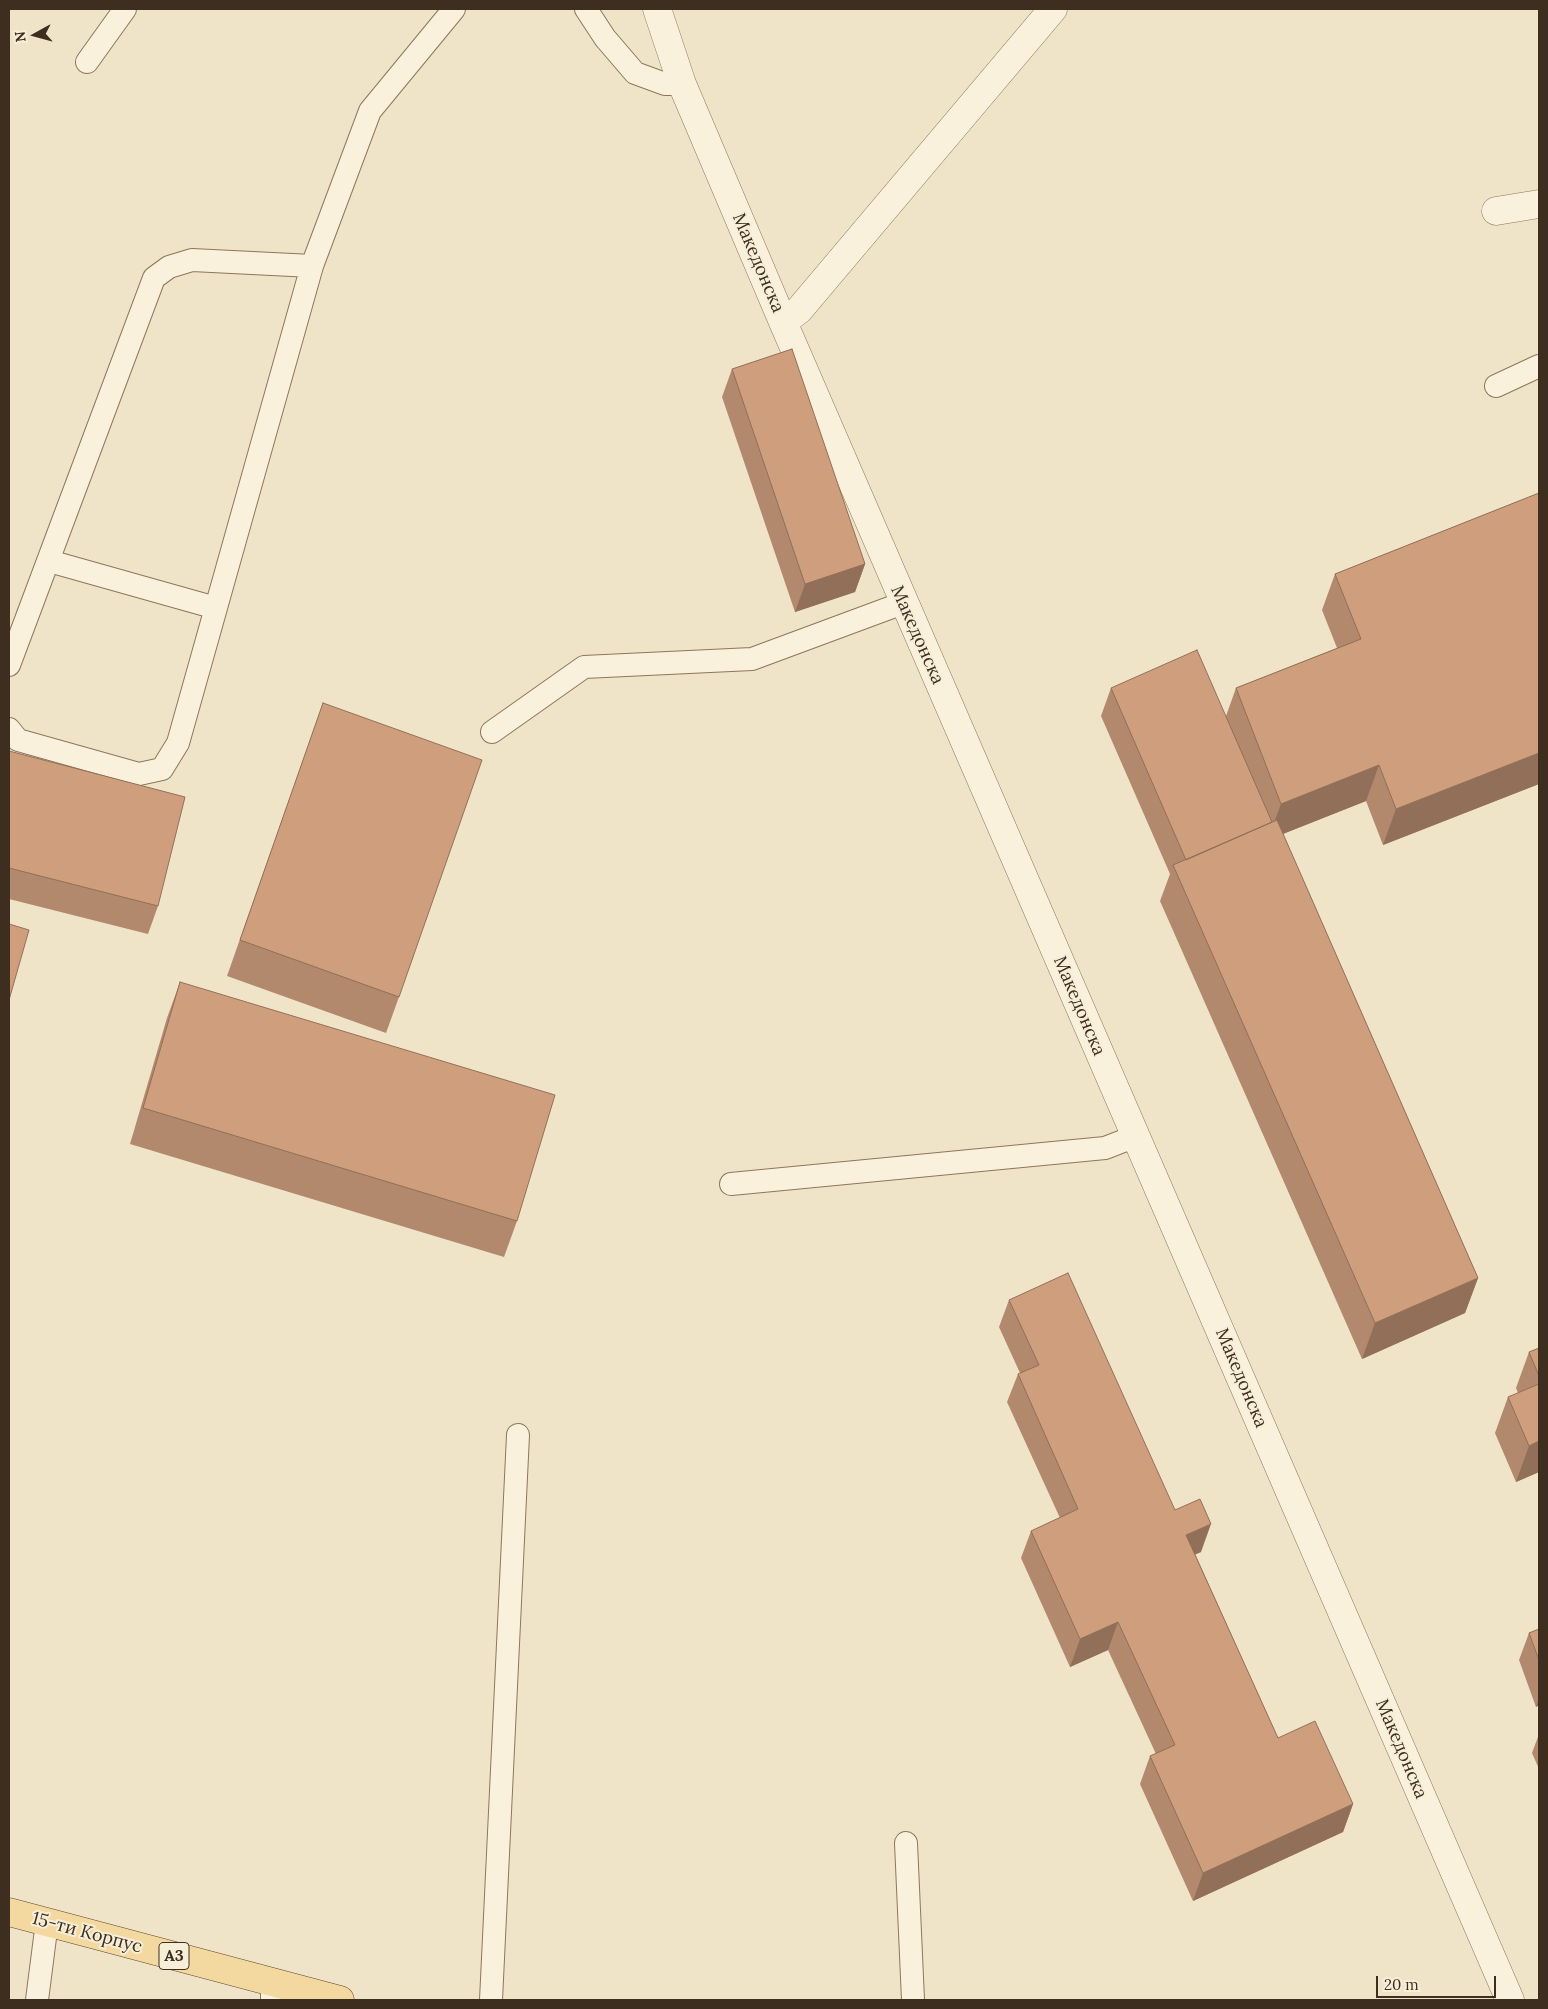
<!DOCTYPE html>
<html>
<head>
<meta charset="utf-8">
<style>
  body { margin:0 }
  #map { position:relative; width:1548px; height:2009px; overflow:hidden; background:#f0e4c8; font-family:Lora,serif }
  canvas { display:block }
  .frame { position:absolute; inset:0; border:10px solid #3d2e20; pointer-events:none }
  .north { position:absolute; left:10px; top:10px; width:50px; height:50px; -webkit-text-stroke:4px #f7eed8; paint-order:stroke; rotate:263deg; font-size:14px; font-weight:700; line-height:20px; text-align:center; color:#3d2e20 }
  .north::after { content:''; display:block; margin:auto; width:18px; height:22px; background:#3d2e20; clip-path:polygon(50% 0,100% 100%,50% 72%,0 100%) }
  .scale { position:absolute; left:1376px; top:1976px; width:120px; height:22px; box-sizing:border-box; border:2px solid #3d2e20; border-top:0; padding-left:6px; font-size:15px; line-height:18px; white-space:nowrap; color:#3d2e20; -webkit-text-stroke:4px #f7eed8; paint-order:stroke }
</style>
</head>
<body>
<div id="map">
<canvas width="1548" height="2009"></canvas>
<div class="frame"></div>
<div class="north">N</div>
<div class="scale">20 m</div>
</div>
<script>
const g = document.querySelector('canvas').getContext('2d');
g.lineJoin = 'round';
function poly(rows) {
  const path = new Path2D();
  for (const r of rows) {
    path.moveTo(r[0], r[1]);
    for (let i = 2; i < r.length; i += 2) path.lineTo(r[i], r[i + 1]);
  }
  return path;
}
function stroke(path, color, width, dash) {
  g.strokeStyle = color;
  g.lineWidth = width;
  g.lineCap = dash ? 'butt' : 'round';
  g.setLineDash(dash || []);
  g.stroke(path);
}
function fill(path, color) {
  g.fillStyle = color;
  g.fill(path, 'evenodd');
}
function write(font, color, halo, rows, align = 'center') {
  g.font = font + ' Lora,serif';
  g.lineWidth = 4;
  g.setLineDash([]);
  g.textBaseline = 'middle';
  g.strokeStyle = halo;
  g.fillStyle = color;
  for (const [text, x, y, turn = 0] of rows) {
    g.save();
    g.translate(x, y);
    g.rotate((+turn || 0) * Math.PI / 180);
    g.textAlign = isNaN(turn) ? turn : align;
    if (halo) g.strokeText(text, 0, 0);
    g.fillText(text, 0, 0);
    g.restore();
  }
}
const lane = poly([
  [586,9,605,38,635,73,665,84,682,84],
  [87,62,125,9],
  [1496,386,1539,366],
  [49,561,216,608],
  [9,665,154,278,169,267,192,260,312,266],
  [9,729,18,740,139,774,162,769,178,743,312,266,370,111,454,9],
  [492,732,584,667,752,659,903,603],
  [731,1184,1105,1148,1136,1136],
  [906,1843,913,2000],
  [37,2000,47,1922],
  [272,2000,272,1982],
  [491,2000,518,1435]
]);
const street = poly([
  [657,9,682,84,783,322,1510,2000],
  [1496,211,1539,204],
  [783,322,799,310,1053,9]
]);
const primary = poly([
  [9,1912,340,2000]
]);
stroke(lane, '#8d765c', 24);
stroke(street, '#8d765c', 29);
stroke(primary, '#5b4430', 29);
stroke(lane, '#faf1dc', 22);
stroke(street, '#faf1dc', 28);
stroke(primary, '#f3d9a0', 28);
fill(poly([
  [732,369,865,564,855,592,795,612,722,397],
  [1539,493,1539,784,1383,845,1366,801,1283,834,1478,1278,1465,1313,1362,1359,1160,901,1170,874,1101,716,1111,688,1226,716,1236,688,1337,648,1322,610,1335,574],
  [323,703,399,997,386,1033,227,976],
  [9,751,158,906,148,934,9,899],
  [180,982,517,1221,504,1257,130,1144,167,1018],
  [1009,1300,1175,1510,1201,1552,1195,1554,1278,1738,1353,1804,1343,1832,1193,1901,1140,1784,1150,1756,1156,1754,1108,1650,1070,1667,1021,1558,1031,1531,1060,1518,1007,1402,1018,1374,1020,1373,999,1327],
  [1539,1348,1539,1472,1516,1482,1495,1433,1508,1397,1518,1393,1516,1388,1529,1352],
  [1539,1629,1539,1705,1536,1707,1519,1660,1529,1633],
  [1539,1734,1539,1769,1532,1753]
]), '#b2896c');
fill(poly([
  [865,564,855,592,795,612,805,584],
  [1539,753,1539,784,1383,845,1396,809],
  [1379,765,1366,801,1270,839,1272,828,1281,804],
  [1478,1278,1465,1313,1362,1359,1375,1323],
  [1539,1441,1539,1472,1516,1482,1529,1446],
  [1211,1524,1201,1552,1176,1563,1186,1535],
  [1118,1622,1108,1650,1070,1667,1080,1639],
  [1539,1698,1539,1705,1536,1707],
  [1353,1804,1343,1832,1193,1901,1203,1873]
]), '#916f58');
const building = poly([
  [792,349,865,564,805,584,732,369,792,349],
  [1539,493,1539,753,1396,809,1379,765,1281,804,1236,688,1361,639,1335,574,1539,493],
  [1197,650,1272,822,1186,860,1111,688,1197,650],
  [323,703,482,760,399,997,240,940,323,703],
  [9,751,185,797,158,906,9,868,9,751],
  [1277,820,1478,1278,1375,1323,1173,865,1277,820],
  [9,924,29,930,9,1000,9,924],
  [180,982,555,1095,517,1221,143,1108,180,982],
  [1068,1273,1175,1510,1200,1499,1211,1524,1186,1535,1278,1738,1315,1721,1353,1804,1203,1873,1150,1756,1175,1745,1118,1622,1080,1639,1031,1531,1078,1509,1018,1374,1039,1365,1009,1300,1068,1273],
  [1539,1348,1539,1376,1529,1352,1539,1348],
  [1539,1384,1539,1441,1529,1446,1508,1397,1539,1384],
  [1539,1629,1539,1660,1529,1633,1539,1629]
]);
fill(building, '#cf9f7d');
stroke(building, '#916f58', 1);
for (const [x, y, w] of [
  [174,1956,30]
]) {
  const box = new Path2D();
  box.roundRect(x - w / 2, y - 13.5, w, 27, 4);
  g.fillStyle = '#f7eed8';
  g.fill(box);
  stroke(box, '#3d2e20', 1);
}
write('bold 16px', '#3d2e20', null, [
  ["A3",174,1956]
]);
write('18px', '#3d2e20', '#f7eed8', [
  ["Македонска",758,263,67],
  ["Македонска",917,635,66],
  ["Македонска",1079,1006,67],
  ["Македонска",1241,1378,67],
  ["Македонска",1401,1749,67],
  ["15-ти Корпус",87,1933,15]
]);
</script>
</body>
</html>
